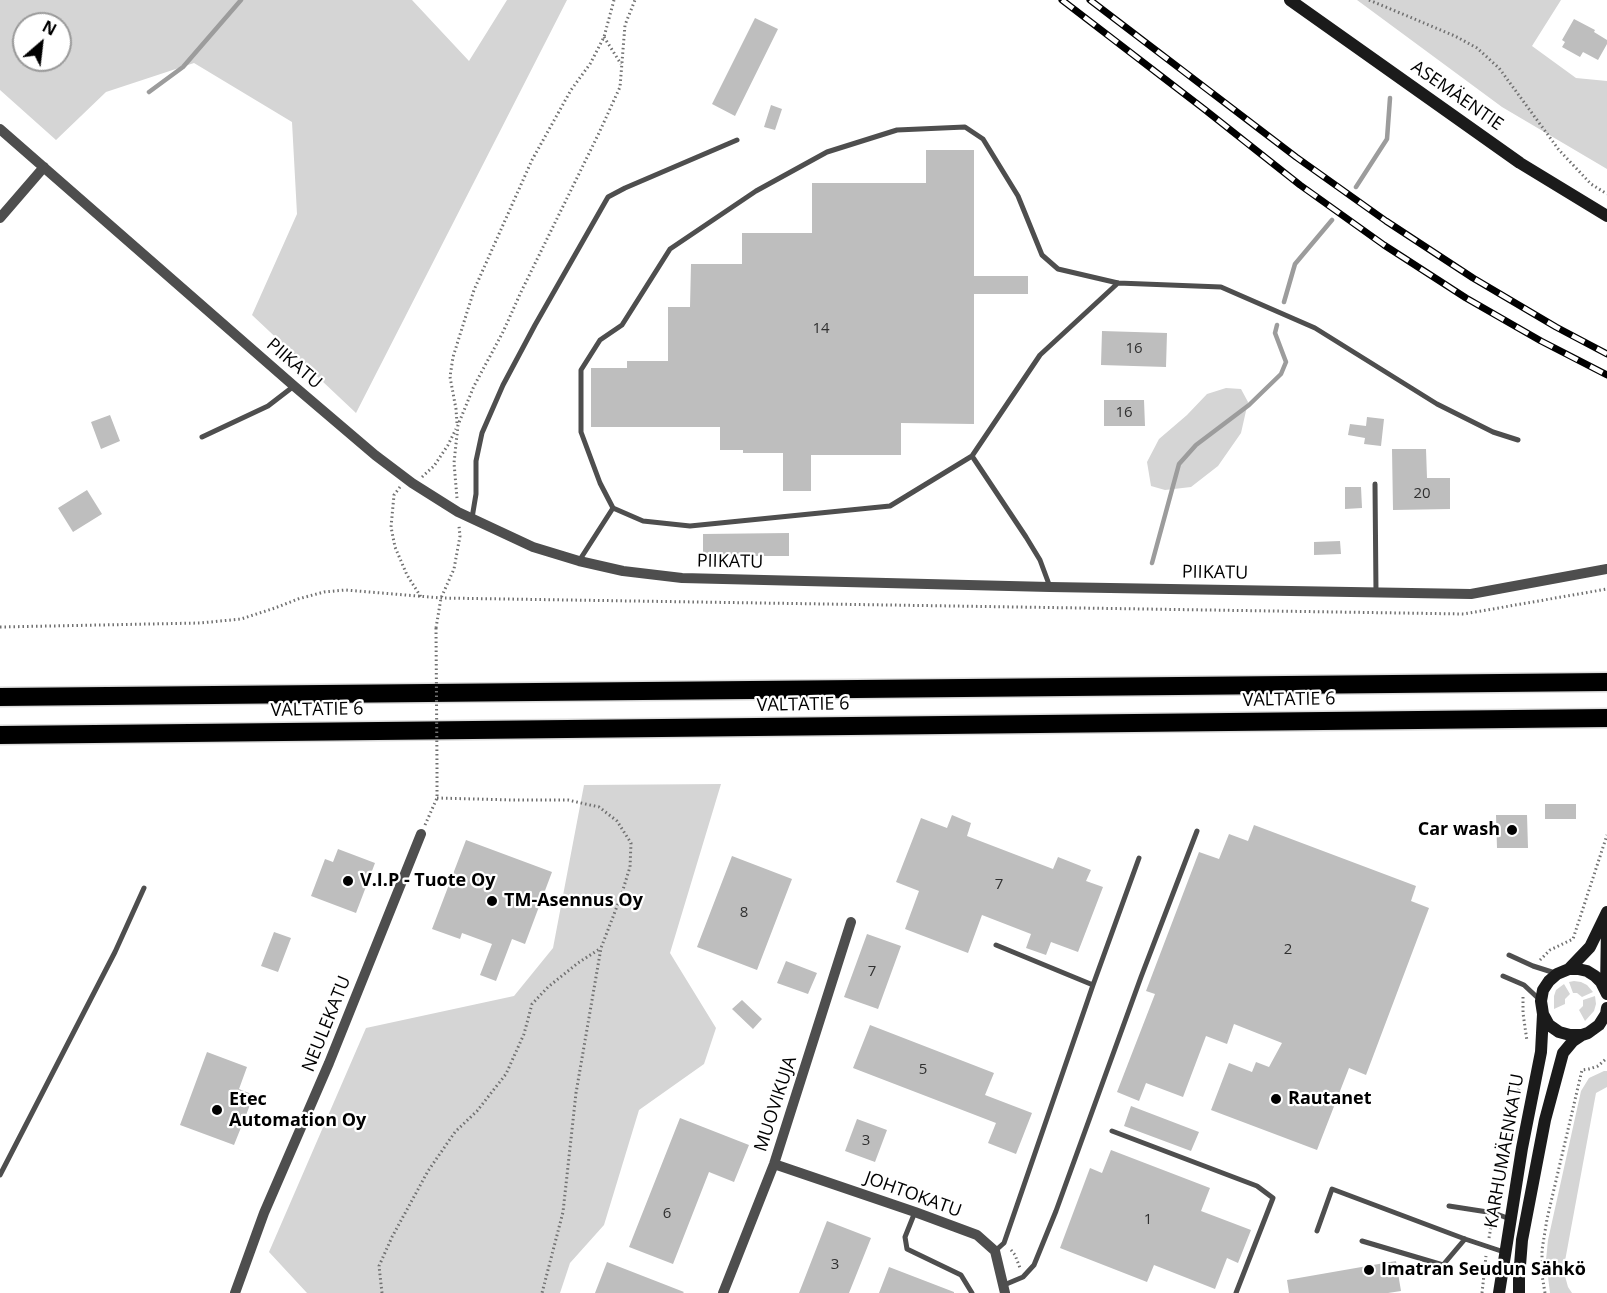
<!DOCTYPE html>
<html>
<head>
<meta charset="utf-8">
<style>
  body { margin:0 }
  #map { position:relative; width:1607px; height:1293px; overflow:hidden; background:#fff; font-family:"Open Sans",sans-serif }
  canvas { display:block }
  .north { position:absolute; left:12px; top:12px; width:60px; height:60px; box-sizing:border-box; background:#fff; border:2px solid #999; border-radius:50%; rotate:28deg; font-size:16px; font-weight:700; line-height:24px; text-align:center; color:#000 }
  .north::after { content:''; display:block; margin:auto; width:21px; height:27px; background:#000; clip-path:polygon(50% 0,100% 100%,50% 72%,0 100%) }
</style>
</head>
<body>
<div id="map">
<canvas width="1607" height="1293"></canvas>
<div class="north">N</div>
</div>
<script>
const g = document.querySelector('canvas').getContext('2d');
g.lineJoin = 'round';
function fill(path, color) {
  g.fillStyle = color;
  g.fill(path, 'evenodd');
}
function poly(rows) {
  const path = new Path2D();
  for (const r of rows) {
    path.moveTo(r[0], r[1]);
    for (let i = 2; i < r.length; i += 2) path.lineTo(r[i], r[i + 1]);
  }
  return path;
}
function stroke(path, color, width, dash) {
  g.strokeStyle = color;
  g.lineWidth = width;
  g.lineCap = dash ? 'butt' : 'round';
  g.setLineDash(dash || []);
  g.stroke(path);
}
function write(font, color, halo, rows, align = 'center') {
  g.font = font + ' "Open Sans",sans-serif';
  g.lineWidth = 4.5;
  g.setLineDash([]);
  g.textBaseline = 'middle';
  g.strokeStyle = halo;
  g.fillStyle = color;
  for (const [text, x, y, turn = 0] of rows) {
    g.save();
    g.translate(x, y);
    g.rotate((+turn || 0) * Math.PI / 180);
    g.textAlign = isNaN(turn) ? turn : align;
    if (halo) g.strokeText(text, 0, 0);
    g.fillText(text, 0, 0);
    g.restore();
  }
}
fill(poly([
  [0,0,412,0,469,61,507,0,567,0,356,413,252,315,297,214,292,122,194,63,106,92,56,140,0,90],
  [24,24,60,24,60,60,24,60],
  [1357,0,1561,0,1532,46,1576,78,1607,81,1607,169,1502,107],
  [1226,388,1241,389,1248,402,1241,433,1218,466,1191,487,1165,490,1151,486,1147,462,1159,439,1187,415,1207,394],
  [721,784,670,953,716,1028,704,1064,639,1110,604,1225,570,1263,560,1293,307,1293,269,1252,366,1028,514,996,553,948,584,785],
  [1574,981,1581,982,1587,985,1593,992,1582,997,1577,993,1573,993,1569,982],
  [1564,984,1570,994,1565,999,1565,1004,1554,1009,1554,996,1556,990],
  [1595,996,1596,1004,1594,1011,1585,1021,1579,1010,1583,1006,1583,1000],
  [1604,1071,1607,1071,1607,1087,1596,1093,1565,1261,1565,1276,1568,1287,1572,1293,1550,1293,1546,1260,1548,1240,1581,1091,1589,1078]
]), '#d5d5d5');
stroke(poly([
  [149,92,183,67,241,0],
  [1356,187,1387,139,1390,98],
  [1284,302,1295,264,1332,220],
  [1152,563,1179,464,1196,445,1249,405,1281,374,1286,362,1275,333,1277,325]
]), '#9c9c9c', 4.5);
fill(poly([
  [755,18,778,29,735,116,712,104],
  [1574,19,1595,30,1594,32,1607,40,1607,44,1598,60,1583,52,1580,57,1562,47,1565,42,1562,40],
  [771,105,782,109,775,130,764,127],
  [926,150,974,150,974,276,1028,276,1028,294,974,294,974,424,901,423,901,455,811,455,811,491,783,491,783,453,743,453,743,450,720,450,720,427,591,427,591,368,627,368,627,361,668,361,668,307,690,307,691,264,742,264,742,233,812,233,812,183,926,183],
  [1102,331,1167,333,1166,367,1101,365],
  [1104,400,1144,400,1145,426,1104,426],
  [110,415,120,441,101,449,91,422],
  [1367,417,1384,419,1381,446,1364,444,1365,438,1348,435,1350,424,1366,426],
  [1392,449,1426,449,1427,478,1450,478,1450,509,1393,510],
  [1345,487,1361,487,1362,508,1345,509],
  [87,490,102,514,73,532,58,508],
  [789,533,789,556,703,556,703,534],
  [1340,541,1341,554,1314,555,1314,542],
  [1545,804,1576,804,1576,819,1545,819],
  [952,815,971,823,967,836,1053,869,1058,857,1091,870,1086,881,1103,887,1078,952,1051,942,1046,955,1026,948,1031,934,982,915,968,953,905,929,919,891,896,882,921,818,947,828],
  [1496,815,1527,815,1528,848,1497,848],
  [1254,825,1416,886,1411,901,1429,908,1366,1075,1349,1068,1317,1150,1211,1110,1229,1063,1252,1072,1256,1062,1269,1067,1282,1043,1234,1024,1227,1044,1206,1036,1183,1097,1146,1083,1139,1101,1117,1092,1155,994,1146,991,1199,852,1219,859,1229,834,1248,841],
  [466,840,552,872,525,944,512,939,496,981,480,975,492,944,462,933,460,939,432,929],
  [338,849,375,863,356,913,311,896,325,859,333,862],
  [732,856,792,879,757,970,697,947],
  [274,932,291,938,278,972,261,966],
  [867,934,901,946,878,1009,844,997],
  [786,961,817,973,808,994,777,983],
  [742,1000,762,1019,753,1029,732,1009],
  [870,1025,994,1073,985,1095,1032,1113,1016,1154,988,1143,996,1123,853,1068],
  [207,1052,247,1067,239,1089,254,1095,234,1145,180,1125],
  [1131,1106,1199,1132,1191,1151,1124,1126],
  [680,1118,749,1145,734,1182,709,1172,673,1264,629,1247],
  [857,1119,887,1130,875,1162,845,1151],
  [1111,1150,1210,1188,1201,1211,1251,1230,1238,1263,1227,1258,1215,1289,1154,1265,1147,1282,1060,1248,1090,1168,1102,1173],
  [827,1221,871,1238,849,1293,799,1293],
  [1396,1261,1401,1291,1388,1293,1289,1293,1287,1280],
  [607,1262,684,1292,683,1293,595,1293],
  [889,1267,954,1292,954,1293,879,1293]
]), '#bebebe');
const highway = poly([
  [0,697,1607,682],
  [0,735,1607,718]
]);
stroke(highway, '#dbdbdb', 21);
stroke(poly([
  [1369,0,1455,36,1477,48,1499,68,1559,150,1591,184,1607,194],
  [604,37,621,64],
  [457,423,456,409,450,377,453,357,474,290,532,160,571,90,590,64,604,37,614,0],
  [422,477,434,466,448,445,456,429],
  [400,487,394,495,391,527,395,547,407,575,421,597],
  [457,498,454,463,458,425,474,386,503,332,521,292,599,133,620,87,625,25,635,0],
  [0,627,200,623,241,619,275,608,298,599,324,592,345,590,441,598,1464,614,1607,589],
  [436,628,441,598,454,569,460,536,459,526],
  [437,798,512,800,568,800,599,807,617,821,631,843,630,867,621,896,601,948,576,1093,563,1212,542,1293],
  [425,825,437,798,437,768],
  [1540,960,1550,950,1573,939,1607,835],
  [1523,997,1523,1013,1527,1041],
  [1495,1205,1519,1088],
  [1489,1238,1492,1221],
  [1011,1250,1015,1255,1020,1268],
  [382,1293,379,1266,392,1237,428,1171,455,1132,477,1111,506,1074,524,1034,532,1004,548,987,578,963,601,948],
  [1482,1293,1486,1256],
  [1545,1293,1542,1275,1542,1250,1547,1219,1582,1070,1589,1069,1598,1066,1607,1058]
]), '#707070', 3, [1.5, 3]);
stroke(poly([
  [202,437,268,406,294,386],
  [972,456,1026,537,1040,560,1050,587],
  [1375,484,1376,592],
  [613,508,643,521,690,526,890,506,972,456,1040,355,1118,283],
  [472,518,476,494,476,461,482,433,503,385,535,325,608,197,625,188,737,140],
  [579,561,613,508,600,483,581,432,581,370,600,340,622,325,670,249,756,191,827,152,897,130,965,127,983,139,1018,196,1042,255,1058,269,1118,283,1221,287,1315,328,1437,404,1493,432,1518,440],
  [996,945,1093,985],
  [1509,955,1533,966,1555,973],
  [1503,976,1524,985,1539,999],
  [1112,1131,1257,1186,1273,1198,1236,1293],
  [0,1175,115,952,144,888],
  [1449,1206,1494,1213,1510,1219],
  [915,1212,905,1237,907,1249,961,1275,972,1293],
  [1317,1231,1332,1189,1465,1239,1504,1252],
  [1362,1241,1443,1265,1465,1239],
  [995,1251,1004,1243,1093,985,1139,858],
  [1004,1285,1023,1277,1034,1265,1056,1211,1141,977,1197,831]
]), '#4e4e4e', 5);
stroke(poly([
  [0,129,294,386,375,455,412,483,458,512,533,547,579,561,623,571,682,578,1050,587,1471,594,1607,569],
  [0,218,44,167],
  [774,1164,915,1212,977,1235,995,1251,1005,1293],
  [235,1293,264,1213,329,1063,421,834],
  [723,1293,774,1164,851,922]
]), '#4e4e4e', 10);
stroke(poly([
  [1290,0,1520,163,1607,216],
  [1569,969,1590,947,1607,912],
  [1606,989,1607,926],
  [1607,994,1601,982,1595,976,1587,971,1578,969,1569,969,1557,974,1549,981,1543,990,1541,1001,1543,1014,1549,1025,1559,1032,1570,1035,1582,1035,1588,1033,1599,1025,1606,1014,1607,1008],
  [1499,1293,1522,1148,1541,1052,1543,1014],
  [1519,1293,1519,1278,1522,1240,1545,1120,1563,1053,1573,1041,1582,1035]
]), '#1b1b1b', 12);
stroke(highway, '#000', 18);
const rail = poly([
  [1062,0,1204,109,1300,185,1384,245,1466,298,1541,341,1607,375],
  [1090,0,1296,157,1386,221,1473,278,1556,327,1607,354]
]);
stroke(rail, '#000', 7);
stroke(rail, '#fff', 4.5, [14]);
stroke(poly([
  [436,628,437,768]
]), '#707070', 3, [1.5, 3]);
for (const [x, y, r, color] of [
  [1512,830,6,"#000"],
  [348,881,6,"#000"],
  [492,901,6,"#000"],
  [1276,1099,6,"#000"],
  [217,1110,6,"#000"],
  [1369,1270,6,"#000"]
]) {
  const dot = new Path2D();
  dot.arc(x, y, r, 0, 2 * Math.PI);
  g.fillStyle = color;
  g.fill(dot);
  stroke(dot, '#fff', 2);
}
write('15px', '#303030', null, [
  ["14",821,329],
  ["16",1134,349],
  ["16",1124,413],
  ["20",1422,494],
  ["7",999,885],
  ["8",744,913],
  ["2",1288,950],
  ["7",872,972],
  ["5",923,1070],
  ["3",866,1141],
  ["6",667,1214],
  ["1",1148,1220],
  ["3",835,1265]
]);
write('18px', '#000', '#fff', [
  ["ASEMÄENTIE",1457,96,35],
  ["PIIKATU",294,364,41],
  ["PIIKATU",730,562,1],
  ["PIIKATU",1215,573,1],
  ["VALTATIE 6",1289,700,-1],
  ["VALTATIE 6",803,705,-1],
  ["VALTATIE 6",317,710,-1],
  ["NEULEKATU",327,1024,-68],
  ["MUOVIKUJA",776,1104,-72],
  ["KARHUMÄENKATU",1505,1151,-80],
  ["JOHTOKATU",913,1195,20]
]);
write('bold 18px', '#000', '#fff', [
  ["Car wash",1500,830,"right"],
  ["V.I.P - Tuote Oy",360,881],
  ["TM-Asennus Oy",504,901],
  ["Rautanet",1288,1099],
  ["Etec",229,1100],
  ["Automation Oy",229,1121],
  ["Imatran Seudun Sähkö",1381,1270]
], 'left');
</script>
</body>
</html>
